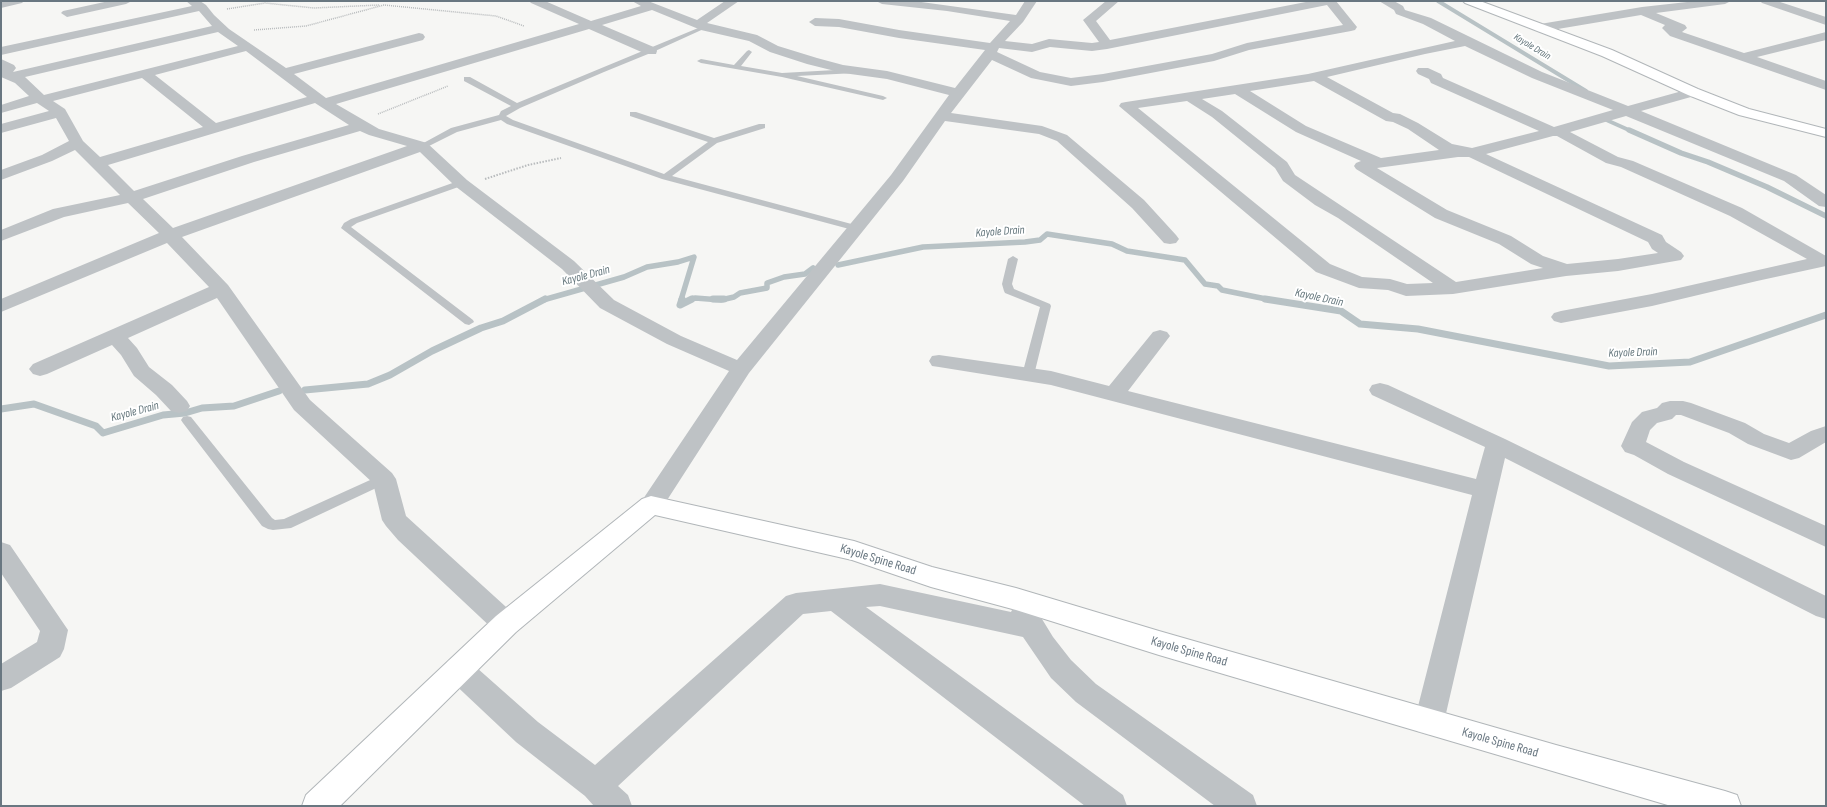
<!DOCTYPE html>
<html>
<head>
<meta charset="utf-8">
<style>
  body { margin:0 }
  #map { position:relative; width:1827px; height:807px; overflow:hidden; background:#f6f6f4; font-family:"Sofia Sans Condensed",sans-serif }
  canvas { display:block }
  .frame { position:absolute; inset:0; border:2px solid #697781; pointer-events:none }
</style>
</head>
<body>
<div id="map">
<canvas width="1827" height="807"></canvas>
<div class="frame"></div>
</div>
<script>
const g = document.querySelector('canvas').getContext('2d');
g.lineJoin = 'round';
function poly(rows) {
  const path = new Path2D();
  for (const r of rows) {
    path.moveTo(r[0], r[1]);
    for (let i = 2; i < r.length; i += 2) path.lineTo(r[i], r[i + 1]);
  }
  return path;
}
function stroke(path, color, width, dash) {
  g.strokeStyle = color;
  g.lineWidth = width;
  g.lineCap = dash ? 'butt' : 'round';
  g.setLineDash(dash || []);
  g.stroke(path);
}
function fill(path, color) {
  g.fillStyle = color;
  g.fill(path, 'evenodd');
}
function write(font, color, halo, rows, align = 'center') {
  g.font = font + ' "Sofia Sans Condensed",sans-serif';
  g.lineWidth = 4;
  g.setLineDash([]);
  g.textBaseline = 'middle';
  g.strokeStyle = halo;
  g.fillStyle = color;
  for (const [text, x, y, turn = 0] of rows) {
    g.save();
    g.translate(x, y);
    g.rotate((+turn || 0) * Math.PI / 180);
    g.textAlign = isNaN(turn) ? turn : align;
    if (halo) g.strokeText(text, 0, 0);
    g.fillText(text, 0, 0);
    g.restore();
  }
}
stroke(poly([
  [1438,1,1586,91],
  [1602,118,1631,131]
]), '#b8c2c5', 4);
stroke(poly([
  [1629,130,1681,153,1708,162,1767,187,1826,216],
  [838,265,923,247,1025,242,1040,240,1047,234,1112,244,1127,251,1185,260,1205,284,1218,286,1222,290,1271,300],
  [543,300,624,277,647,267,678,262,694,257,681,300],
  [690,300,695,298,721,300,734,297,740,293,767,288,767,283,784,277,805,274,813,268]
]), '#b8c2c5', 5.5);
stroke(poly([
  [682,299,680,305,692,299],
  [713,299,724,299],
  [1265,299,1341,311,1360,324,1418,329,1609,366,1690,362,1826,315],
  [305,390,368,384,390,375,432,351,481,328,503,321,545,299],
  [1,409,34,404,96,426,103,433,163,415,185,413,202,408,234,406,279,391]
]), '#b8c2c5', 7);
const secondary = poly([
  [1463,1,1480,1,1612,50,1698,89,1749,109,1826,129,1826,137,1739,115,1688,95,1602,56,1465,3,1463,1],
  [651,496,854,541,932,567,1016,588,1159,631,1556,745,1725,791,1737,795,1741,806,1671,806,1159,655,1016,610,931,587,852,560,655,515,516,632,340,806,302,806,306,795,496,616,642,499,651,496]
]);
stroke(secondary, '#b1b6b9', 2);
stroke(poly([
  [227,9,265,3,314,8,379,5],
  [254,30,306,26,384,5,496,16,524,26],
  [378,114,448,86]
]), '#b8bbbd', 1.5, [1, 1]);
stroke(poly([
  [485,179,528,165,561,158]
]), '#b8bbbd', 2, [1.5, 1.5]);
fill(poly([
  [703,26,708,27,653,52,604,72,520,108,506,116,513,120,664,174,708,142,630,116,630,112,636,112,714,138,759,124,765,124,765,128,717,143,672,176,859,226,861,228,859,230,853,230,662,179,507,124,501,120,457,132,425,148,422,148,418,146,451,128,499,115,501,111,511,106,464,81,464,77,470,77,517,103,703,26],
  [749,50,752,52,741,66,782,73,853,69,856,69,856,73,797,76,883,96,887,98,883,100,782,77,701,63,697,61,701,59,734,65,747,51,749,50],
  [461,180,464,181,465,183,464,185,357,223,351,227,473,320,474,322,469,325,465,324,341,228,344,223,351,219,461,180],
  [1013,256,1018,259,1012,284,1014,289,1050,304,1051,306,1034,375,1028,379,1022,375,1040,307,1005,293,1004,291,1002,284,1008,259,1013,256],
  [187,416,191,417,272,518,275,520,284,519,379,476,384,474,389,476,391,479,389,482,291,528,273,530,268,529,262,526,183,423,181,420,183,417,187,416]
]), '#bec2c5');
fill(poly([
  [24,1,22,3,1,8,1,2,24,1],
  [109,1,132,1,126,4,67,17,61,13,63,11,109,1],
  [186,1,200,1,206,5,214,15,229,29,286,68,419,33,423,34,425,37,423,40,294,74,326,98,579,24,531,3,529,1,545,1,591,21,641,6,632,1,648,1,697,20,725,1,739,1,707,23,757,35,778,46,817,58,843,65,887,71,955,88,985,50,899,38,839,27,815,26,809,22,815,18,839,19,899,30,990,43,1010,21,947,11,882,4,876,1,914,1,1016,15,1025,1,1037,1,1023,22,1005,41,1032,44,1049,39,1092,43,1099,42,1083,20,1106,1,1119,1,1096,21,1110,40,1311,1,1336,1,1357,27,1355,30,1351,31,1249,50,1214,61,1103,82,1071,86,1031,78,992,60,951,113,1042,126,1067,135,1144,200,1176,235,1179,239,1176,243,1170,244,1164,243,1132,208,1057,141,1039,134,945,121,903,181,749,373,660,511,651,514,642,511,639,505,729,371,667,344,600,308,562,269,455,186,420,152,182,237,228,285,310,400,392,473,396,479,406,516,516,616,520,624,516,632,506,635,496,632,398,540,386,526,382,520,373,483,294,410,217,298,128,338,137,348,149,367,172,385,187,401,190,406,187,411,179,413,171,411,156,395,134,376,121,355,112,345,47,374,40,376,33,374,29,369,33,364,209,287,167,243,1,312,1,299,159,233,128,203,64,217,1,241,1,230,53,209,120,195,75,150,52,161,1,180,1,170,42,155,69,141,56,118,1,133,1,124,49,111,37,103,1,113,1,105,29,96,15,83,1,77,1,59,14,65,16,68,13,72,212,26,199,11,1,55,1,47,192,6,186,1],
  [1327,5,1343,25,1247,43,1212,54,1103,74,1071,78,1040,72,997,52,999,48,1032,52,1050,47,1092,51,1107,49,1327,5],
  [652,10,701,30,749,41,770,52,807,64,843,73,887,79,949,95,891,175,737,360,681,336,614,300,574,261,467,180,427,143,379,129,336,104,589,29,646,54,656,54,657,51,656,48,602,25,652,10],
  [218,32,238,46,44,95,25,77,218,32],
  [246,51,307,97,216,123,155,75,246,51],
  [142,78,203,127,100,157,83,141,65,109,53,101,142,78],
  [315,103,349,125,242,156,134,191,108,165,315,103],
  [360,131,369,135,407,146,173,228,143,199,254,162,360,131],
  [1379,1,1394,1,1403,6,1405,10,1431,18,1542,72,1628,106,1693,88,1698,89,1700,92,1698,95,1641,111,1796,175,1826,195,1826,207,1819,206,1784,181,1626,116,1570,132,1618,157,1633,161,1742,208,1826,256,1826,266,1757,281,1652,306,1561,323,1554,321,1551,317,1554,313,1561,311,1652,294,1807,259,1730,216,1621,167,1606,163,1557,136,1553,136,1486,154,1662,235,1666,242,1681,252,1684,256,1681,260,1618,271,1566,276,1453,294,1406,296,1388,290,1359,288,1316,272,1119,106,1121,103,1126,102,1308,74,1455,41,1423,24,1396,14,1394,10,1379,1],
  [1465,46,1532,78,1613,110,1554,127,1443,78,1441,74,1428,68,1418,68,1416,71,1418,74,1429,79,1431,83,1539,131,1472,148,1452,144,1418,123,1400,114,1393,113,1327,77,1425,54,1465,46],
  [1314,81,1386,121,1393,122,1408,129,1439,150,1381,158,1306,126,1250,91,1314,81],
  [1235,94,1296,132,1361,161,1356,163,1354,166,1356,169,1435,218,1499,244,1531,264,1543,268,1456,282,1295,175,1287,162,1222,111,1202,99,1235,94],
  [1187,101,1212,117,1275,168,1283,181,1315,205,1338,218,1433,283,1407,284,1390,279,1362,277,1330,264,1138,108,1187,101],
  [1458,157,1469,157,1648,242,1652,249,1658,253,1618,259,1567,264,1543,256,1511,236,1447,210,1377,168,1458,157],
  [1696,1,1731,1,1725,4,1656,13,1685,25,1687,28,1682,32,1744,53,1826,32,1826,40,1757,57,1826,81,1826,90,1670,36,1662,28,1665,25,1641,15,1540,32,1536,31,1534,28,1536,25,1540,24,1642,7,1696,1],
  [1760,1,1777,1,1826,17,1826,25,1762,3,1760,1],
  [1160,330,1167,332,1170,336,1128,391,1476,479,1485,447,1372,395,1369,390,1372,385,1380,383,1388,385,1505,439,1826,596,1826,619,1816,616,1505,458,1444,722,1440,732,1429,735,1418,732,1414,722,1472,495,1051,385,939,367,932,366,929,361,932,356,939,355,1051,371,1109,386,1153,332,1160,330],
  [1670,401,1683,401,1691,403,1745,423,1764,434,1789,443,1811,431,1826,426,1826,442,1799,458,1791,460,1748,444,1729,433,1681,415,1676,415,1672,419,1657,423,1650,430,1646,442,1684,462,1826,526,1826,547,1668,474,1634,455,1625,452,1621,446,1632,422,1642,412,1657,408,1662,403,1670,401],
  [1,542,10,545,68,630,64,649,60,657,11,688,1,691,1,664,37,642,40,631,1,573,1,542],
  [880,584,1011,612,1014,606,1024,603,1034,606,1053,637,1071,660,1096,684,1253,795,1257,806,1215,806,1076,702,1051,678,1023,637,880,606,866,607,1123,795,1127,806,1085,806,831,611,803,614,618,786,628,795,632,806,594,806,585,796,516,742,448,678,444,669,448,660,458,657,468,660,538,722,595,765,786,596,796,593,880,584]
]), '#bec2c5');
fill(secondary, '#fff');
write('italic 10px', '#65777d', '#fff', [
  ["Kayole Drain",1532,47,31]
]);
write('italic 12px', '#65777d', '#fff', [
  ["Kayole Drain",1000,232,-4],
  ["Kayole Drain",586,276,-15],
  ["Kayole Drain",1319,298,12],
  ["Kayole Drain",1633,353,-2],
  ["Kayole Drain",135,412,-15]
]);
write('13px', '#697781', '#fff', [
  ["Kayole Spine Road",878,560,17],
  ["Kayole Spine Road",1189,652,16],
  ["Kayole Spine Road",1500,743,16]
]);
</script>
</body>
</html>
